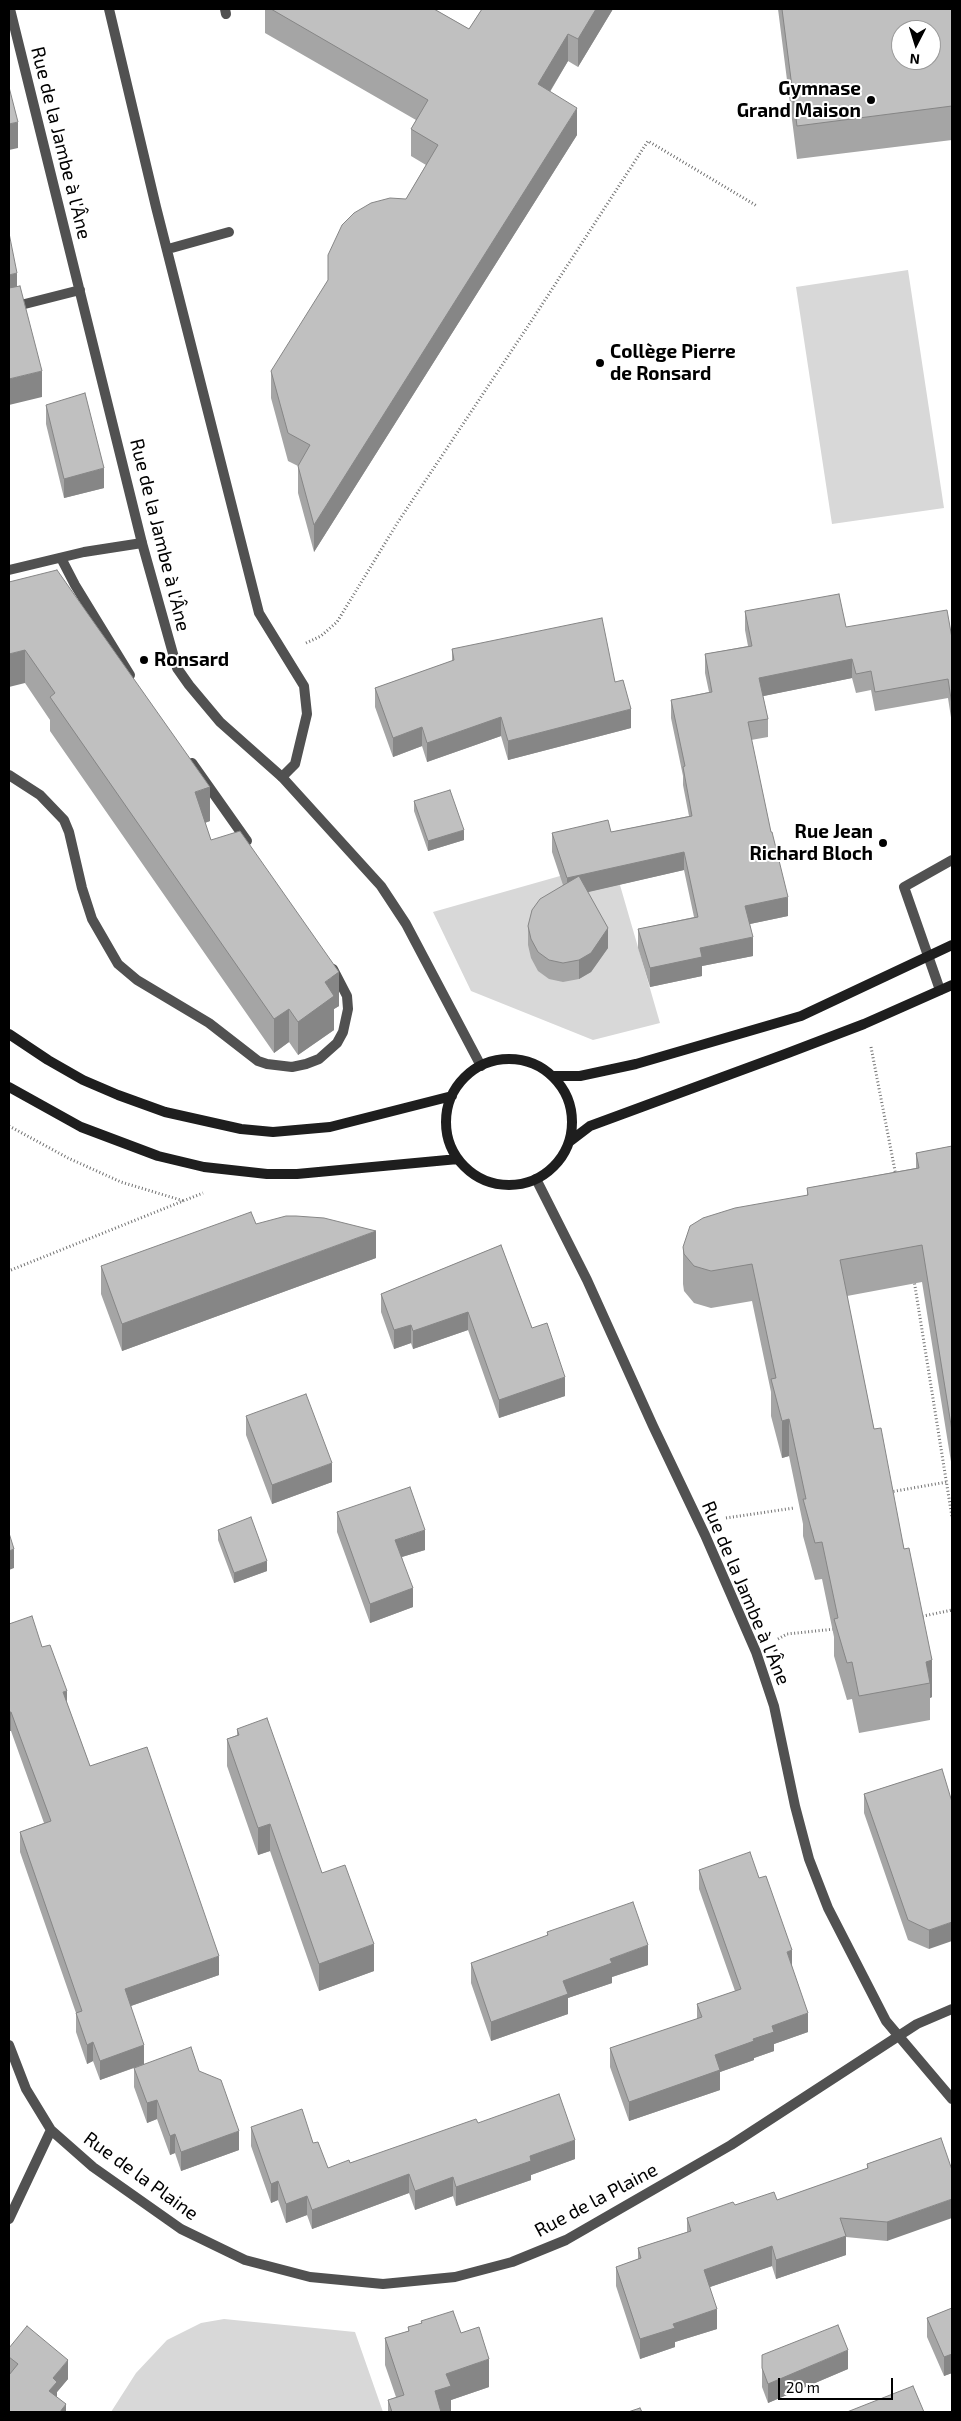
<!DOCTYPE html>
<html>
<head>
<meta charset="utf-8">
<style>
  body { margin:0 }
  #map { position:relative; width:961px; height:2421px; overflow:hidden; background:#fff; font-family:"Exo 2",sans-serif }
  canvas { display:block }
  .frame { position:absolute; inset:0; border:10px solid #000; pointer-events:none }
  .north { position:absolute; left:891px; top:20px; width:50px; height:50px; box-sizing:border-box; background:#fff; border:1px solid #999; border-radius:50%; rotate:185deg; font-size:14px; font-weight:700; line-height:20px; text-align:center; color:#000 }
  .north::after { content:''; display:block; margin:auto; width:18px; height:22px; background:#000; clip-path:polygon(50% 0,100% 100%,50% 72%,0 100%) }
  .scale { position:absolute; left:778px; top:2378px; width:115px; height:22px; box-sizing:border-box; border:2px solid #000; border-top:0; padding-left:6px; font-size:15px; line-height:18px; white-space:nowrap; color:#000; -webkit-text-stroke:4px #fff; paint-order:stroke }
</style>
</head>
<body>
<div id="map">
<canvas width="961" height="2421"></canvas>
<div class="frame"></div>
<div class="north">N</div>
<div class="scale">20 m</div>
</div>
<script>
const g = document.querySelector('canvas').getContext('2d');
g.lineJoin = 'round';
function fill(path, color) {
  g.fillStyle = color;
  g.fill(path, 'evenodd');
}
function poly(rows) {
  const path = new Path2D();
  for (const r of rows) {
    if (r.length === 3) {
      path.moveTo(r[0] + r[2], r[1]);
      path.arc(r[0], r[1], r[2], 0, 2 * Math.PI);
      continue;
    }
    path.moveTo(r[0], r[1]);
    for (let i = 2; i < r.length; i += 2) path.lineTo(r[i], r[i + 1]);
  }
  return path;
}
function stroke(path, color, width, dash) {
  g.strokeStyle = color;
  g.lineWidth = width;
  g.lineCap = dash ? 'butt' : 'round';
  g.setLineDash(dash || []);
  g.stroke(path);
}
function write(font, color, halo, rows, align = 'center') {
  g.font = font + ' "Exo 2",sans-serif';
  g.lineWidth = 4;
  g.setLineDash([]);
  g.textBaseline = 'middle';
  g.strokeStyle = halo;
  g.fillStyle = color;
  for (const [text, x, y, turn = 0] of rows) {
    g.save();
    g.translate(x, y);
    g.rotate((+turn || 0) * Math.PI / 180);
    g.textAlign = isNaN(turn) ? turn : align;
    if (halo) g.strokeText(text, 0, 0);
    g.fillText(text, 0, 0);
    g.restore();
  }
}
fill(poly([
  [908,270,944,508,832,524,796,287],
  [613,861,660,1023,593,1040,471,991,433,912],
  [224,2319,355,2332,383,2412,111,2412,136,2373,167,2340,201,2323]
]), '#d8d8d8');
stroke(poly([
  [306,643,321,636,337,622,398,522,534,317,648,141,757,206],
  [871,1047,896,1176],
  [9,1126,68,1158,121,1182,184,1201],
  [11,1270,203,1193],
  [914,1280,952,1517],
  [890,1492,947,1482],
  [726,1518,794,1508],
  [919,1617,952,1610],
  [778,1639,787,1634,835,1629]
]), '#737373', 3, [1, 2.5]);
stroke(poly([
  [109,9,156,207,259,613,304,686,307,714,295,764,282,777],
  [225,9,226,14],
  [168,249,229,232],
  [61,558,75,585,130,675],
  [9,570,84,552,142,543],
  [192,763,247,841],
  [9,775,40,795,64,820,69,832,82,888,92,919,118,964,137,980,209,1023,258,1061,267,1064,292,1067,306,1064,319,1059,337,1043,343,1032,348,1009,347,996,333,969]
]), '#515151', 10);
stroke(poly([
  [10,9,142,543,177,668,189,685,220,722,282,777,381,886,406,924,481,1066],
  [9,308,80,290],
  [940,990,904,887,952,860],
  [536,1179,587,1280,653,1426,705,1535,756,1652,774,1706,795,1806,809,1859,828,1908,886,2021,952,2099],
  [9,2045,26,2089,51,2130,93,2167,181,2229,245,2260,310,2277,383,2284,455,2277,512,2262,566,2240,731,2145,917,2024,952,2009],
  [9,2219,51,2130]
]), '#515151', 10);
stroke(poly([
  [9,1034,48,1060,83,1080,118,1095,165,1112,241,1129,273,1132,330,1127,452,1096],
  [509,1122,63],
  [553,1076,580,1076,636,1064,801,1016,952,945],
  [9,1087,81,1127,158,1156,204,1167,267,1174,297,1174,458,1159],
  [569,1142,590,1126,788,1053,864,1024,952,985]
]), '#1e1e1e', 10);
fill(poly([
  [265,9,434,9,469,29,482,9,613,9,578,67,568,61,550,92,577,135,314,552,298,493,298,466,288,461,271,398,271,371,406,199,426,165,411,156,411,129,416,120,265,33],
  [778,9,952,9,952,140,797,159],
  [46,405,104,488,64,498,46,424],
  [9,582,210,821,205,823,211,840,339,1006,334,1009,334,1030,298,1055,289,1042,274,1053,50,731,50,720,25,683],
  [745,611,846,627,952,638,952,724,948,698,875,711,871,690,856,693,852,678,763,696,768,719,768,737,751,740,788,916,750,924,753,956,702,966,702,976,650,987,638,948,638,929,694,917,684,870,587,892,608,948,591,972,579,979,563,982,549,979,538,971,531,958,528,945,528,926,563,885,552,852,552,833,611,832,689,816,683,785,683,776,671,718,671,700,709,692,705,673,705,654,748,646,745,630],
  [452,649,615,682,631,728,508,760,501,736,427,762,422,746,393,757,375,707,375,688,452,661],
  [414,801,464,840,428,851,414,811],
  [952,1146,952,1468,922,1282,847,1296,874,1429,932,1660,932,1697,930,1698,930,1720,859,1733,852,1699,847,1700,834,1656,834,1637,822,1579,815,1580,803,1536,803,1524,789,1456,782,1458,771,1416,771,1392,752,1301,711,1308,694,1303,684,1291,683,1284,683,1247,807,1195,807,1188,916,1168,916,1153],
  [501,1245,532,1328,565,1396,499,1418,468,1330,413,1349,411,1343,394,1349,381,1312,381,1294],
  [376,1258,122,1351,101,1294,101,1266],
  [246,1416,332,1482,272,1504,246,1435],
  [337,1512,425,1550,402,1557,413,1607,370,1623,337,1532],
  [218,1530,267,1571,234,1583,218,1540],
  [9,1624,42,1647,67,1703,90,1766,219,1975,131,2006,144,2064,199,2071,239,2150,181,2171,175,2153,170,2155,157,2119,147,2123,134,2087,134,2068,100,2080,93,2061,87,2064,76,2032,76,2013,20,1852,20,1832,44,1823,11,1731],
  [237,1729,322,1873,374,1971,319,1991,270,1851,258,1855,227,1766,227,1739,237,1735],
  [942,1769,929,1949,908,1940,864,1813,864,1794],
  [699,1870,759,1878,792,1966,808,2032,774,2044,774,2051,754,2058,754,2060,720,2072,720,2090,629,2121,610,2067,610,2048,697,2019,697,2004,735,1991,699,1889],
  [547,1932,648,1965,612,1977,612,1983,568,1998,568,2014,491,2041,471,1983,471,1963,547,1936],
  [478,2123,575,2159,531,2175,531,2180,456,2206,453,2196,415,2210,409,2193,312,2229,307,2215,286,2223,278,2200,271,2203,251,2146,251,2127,313,2143,328,2168,350,2163],
  [941,2138,887,2241,846,2237,846,2255,776,2279,772,2266,710,2287,717,2329,675,2342,675,2347,640,2359,616,2286,616,2267,638,2259,638,2248,687,2232,687,2218,735,2205,777,2200,867,2169,867,2164],
  [952,2308,952,2373,944,2376,927,2337,927,2318],
  [421,2321,461,2333,489,2387,451,2400,451,2412,388,2412,388,2400,396,2397,385,2365,385,2338,408,2331,408,2327,421,2324],
  [9,2348,68,2379,57,2392,57,2397,66,2412,9,2412],
  [762,2355,848,2369,768,2403,762,2387]
]), '#a5a5a5');
fill(poly([
  [596,9,613,9,578,67,578,39],
  [568,34,568,61,538,111,538,84],
  [577,108,577,135,314,552,314,525],
  [18,122,18,148,9,150,9,124],
  [17,273,17,299,9,301,9,275],
  [42,371,42,397,9,405,9,379],
  [104,468,104,488,64,498,64,479],
  [25,650,25,683,9,687,9,654],
  [852,659,852,678,759,697,759,678],
  [631,709,631,728,508,760,508,741],
  [501,717,501,736,427,762,427,743],
  [422,727,422,746,393,757,393,738],
  [210,787,210,821,195,826,195,792],
  [464,830,464,840,428,851,428,841],
  [684,852,684,870,567,897,567,878],
  [788,897,788,916,745,925,745,906],
  [608,928,608,948,591,972,579,979,579,960],
  [753,937,753,956,702,966,702,976,650,987,650,968,700,948],
  [339,972,339,1006,334,1009,334,1030,298,1055,298,1022,325,982],
  [289,1009,289,1042,274,1053,274,1019],
  [376,1231,376,1258,122,1351,122,1324],
  [468,1312,468,1330,413,1349,413,1331],
  [411,1325,411,1343,394,1349,394,1330],
  [565,1377,565,1396,499,1418,499,1400],
  [789,1419,789,1456,782,1458,782,1421],
  [332,1463,332,1482,272,1504,272,1485],
  [425,1530,425,1550,395,1559,395,1540],
  [14,1549,14,1568,9,1570,9,1551],
  [267,1561,267,1571,234,1583,234,1573],
  [413,1588,413,1607,370,1623,370,1604],
  [932,1660,932,1697,930,1698,930,1683,926,1662],
  [67,1691,67,1710,63,1692],
  [9,1712,11,1712,11,1731,9,1731],
  [270,1824,270,1851,258,1855,258,1828],
  [952,1922,952,1941,929,1949,929,1930],
  [374,1944,374,1971,319,1991,319,1964],
  [648,1945,648,1965,612,1977,612,1983,568,1998,568,2014,491,2041,491,2022,563,1981,610,1959],
  [792,1950,792,1969,787,1952],
  [219,1956,219,1975,125,2008,125,1989],
  [808,2013,808,2032,774,2044,774,2051,754,2058,754,2060,720,2072,720,2090,629,2121,629,2102,715,2055,753,2039,772,2026],
  [93,2042,93,2061,87,2064,87,2045],
  [144,2045,144,2064,100,2080,100,2061],
  [157,2100,157,2119,147,2123,147,2103],
  [239,2131,239,2150,181,2171,181,2152],
  [175,2134,175,2153,170,2155,170,2136],
  [575,2140,575,2159,531,2175,531,2180,456,2206,456,2187,530,2156],
  [409,2174,409,2193,312,2229,312,2210],
  [453,2177,453,2196,415,2210,415,2191],
  [278,2181,278,2200,271,2203,271,2184],
  [307,2196,307,2215,286,2223,286,2204],
  [952,2199,952,2218,887,2241,887,2222],
  [846,2236,846,2255,776,2279,776,2260],
  [772,2246,772,2266,704,2289,704,2270],
  [717,2309,717,2329,675,2342,675,2347,640,2359,640,2339,673,2324],
  [848,2350,848,2369,768,2403,768,2384],
  [952,2354,952,2373,944,2376,944,2357],
  [489,2359,489,2387,451,2400,451,2412,435,2412,435,2391,446,2374],
  [68,2360,68,2379,57,2392,57,2401,49,2391,53,2378],
  [66,2404,66,2412,60,2412]
]), '#868686');
const building = poly([
  [271,9,434,9,469,29,482,9,596,9,578,39,568,34,538,84,577,108,314,525,298,466,310,445,288,433,271,371,328,280,328,255,342,225,354,213,371,203,390,198,406,199,438,145,411,129,428,100,271,9],
  [782,9,952,9,952,106,797,126,782,9],
  [901,30,931,30,931,60,901,60,901,30],
  [9,87,18,122,9,124,9,87],
  [9,233,17,273,9,275,9,233],
  [20,286,42,371,9,379,9,288,20,286],
  [85,393,104,468,64,479,46,405,85,393],
  [57,570,210,787,195,792,211,840,240,831,339,972,325,982,334,996,298,1022,289,1009,274,1019,50,697,55,693,25,650,9,654,9,582,57,570],
  [839,594,846,627,947,610,952,638,952,705,948,679,875,692,871,671,856,674,852,659,759,678,768,719,748,722,771,832,772,832,788,897,745,906,753,937,700,948,702,957,650,968,638,929,698,917,684,852,567,878,552,833,608,820,611,832,692,816,683,767,685,766,671,700,712,692,705,654,752,646,745,611,839,594],
  [602,618,615,682,623,680,631,709,508,741,501,717,427,743,422,727,393,738,375,688,454,660,452,649,602,618],
  [450,790,464,830,428,841,414,801,450,790],
  [579,876,608,928,591,953,579,960,563,963,549,960,538,952,531,939,528,926,532,910,540,899,579,876],
  [952,1146,952,1431,922,1245,840,1260,874,1429,881,1428,904,1549,909,1548,932,1660,926,1662,930,1683,859,1696,852,1662,847,1663,834,1619,838,1618,822,1542,815,1543,803,1499,806,1499,789,1419,782,1421,771,1379,776,1378,752,1264,711,1271,694,1266,684,1254,683,1247,690,1226,703,1218,735,1208,808,1195,807,1188,919,1168,916,1153,952,1146],
  [251,1212,256,1224,286,1216,296,1216,324,1218,376,1231,122,1324,101,1266,251,1212],
  [501,1245,532,1328,547,1323,565,1377,499,1400,468,1312,413,1331,411,1325,394,1330,381,1294,501,1245],
  [306,1394,332,1463,272,1485,246,1416,306,1394],
  [410,1487,425,1530,395,1540,413,1588,370,1604,337,1512,410,1487],
  [251,1517,267,1561,234,1573,218,1530,251,1517],
  [9,1533,14,1549,9,1551,9,1533],
  [32,1616,42,1647,50,1645,67,1691,63,1692,90,1766,147,1747,219,1956,125,1989,144,2045,100,2061,93,2042,87,2045,76,2013,82,2011,20,1832,51,1821,11,1712,9,1712,9,1624,32,1616],
  [267,1718,322,1873,345,1865,374,1944,319,1964,270,1824,258,1828,227,1739,239,1735,237,1729,267,1718],
  [942,1769,952,1802,952,1922,929,1930,908,1920,864,1794,942,1769],
  [750,1852,759,1878,766,1876,792,1950,787,1952,808,2013,772,2026,774,2032,753,2039,754,2041,715,2055,720,2070,629,2102,610,2048,702,2017,697,2004,741,1989,699,1870,750,1852],
  [633,1902,648,1945,610,1959,612,1963,563,1981,568,1994,491,2022,471,1963,548,1935,547,1932,633,1902],
  [191,2047,199,2071,221,2080,239,2131,181,2152,175,2134,170,2136,157,2100,147,2103,134,2068,191,2047],
  [559,2094,575,2140,530,2156,531,2161,456,2187,453,2177,415,2191,409,2174,312,2210,307,2196,286,2204,278,2181,271,2184,251,2127,302,2109,313,2143,318,2142,328,2168,349,2160,350,2163,476,2119,478,2123,559,2094],
  [941,2138,952,2170,952,2199,887,2222,840,2218,846,2236,776,2260,772,2246,704,2270,717,2309,673,2324,675,2328,640,2339,616,2267,641,2258,638,2248,691,2231,687,2218,733,2202,735,2205,774,2192,777,2200,868,2168,867,2164,941,2138],
  [952,2308,952,2354,944,2357,927,2318,952,2308],
  [453,2311,461,2333,479,2327,489,2359,446,2374,451,2386,435,2391,441,2412,392,2412,388,2400,404,2395,385,2338,409,2331,408,2327,422,2323,421,2321,453,2311],
  [838,2325,848,2350,768,2384,762,2368,762,2355,838,2325],
  [27,2326,68,2360,53,2378,57,2382,49,2391,66,2404,60,2412,9,2412,9,2375,18,2364,9,2357,9,2348,27,2326],
  [913,2386,924,2412,847,2412,913,2386],
  [640,2408,642,2412,628,2412,640,2408]
]);
fill(building, '#c0c0c0');
stroke(building, '#868686', 1);
for (const [x, y, r, color] of [
  [871,100,5,"#000"],
  [600,363,5,"#000"],
  [144,660,5,"#000"],
  [883,843,5,"#000"]
]) {
  const dot = new Path2D();
  dot.arc(x, y, r, 0, 2 * Math.PI);
  g.fillStyle = color;
  g.fill(dot);
  stroke(dot, '#fff', 2);
}
write('bold 19px', '#000', '#fff', [
  ["Gymnase",861,89],
  ["Grand Maison",861,111],
  ["Collège Pierre",610,352,"left"],
  ["de Ronsard",610,374,"left"],
  ["Ronsard",154,660,"left"],
  ["Rue Jean",873,832],
  ["Richard Bloch",873,854]
], 'right');
write('19px', '#000', '#fff', [
  ["Rue de la Jambe à l'Âne",61,143,76],
  ["Rue de la Jambe à l'Âne",160,535,76],
  ["Rue de la Jambe à l'Âne",746,1593,67],
  ["Rue de la Plaine",141,2176,36],
  ["Rue de la Plaine",596,2200,-28]
]);
</script>
</body>
</html>
